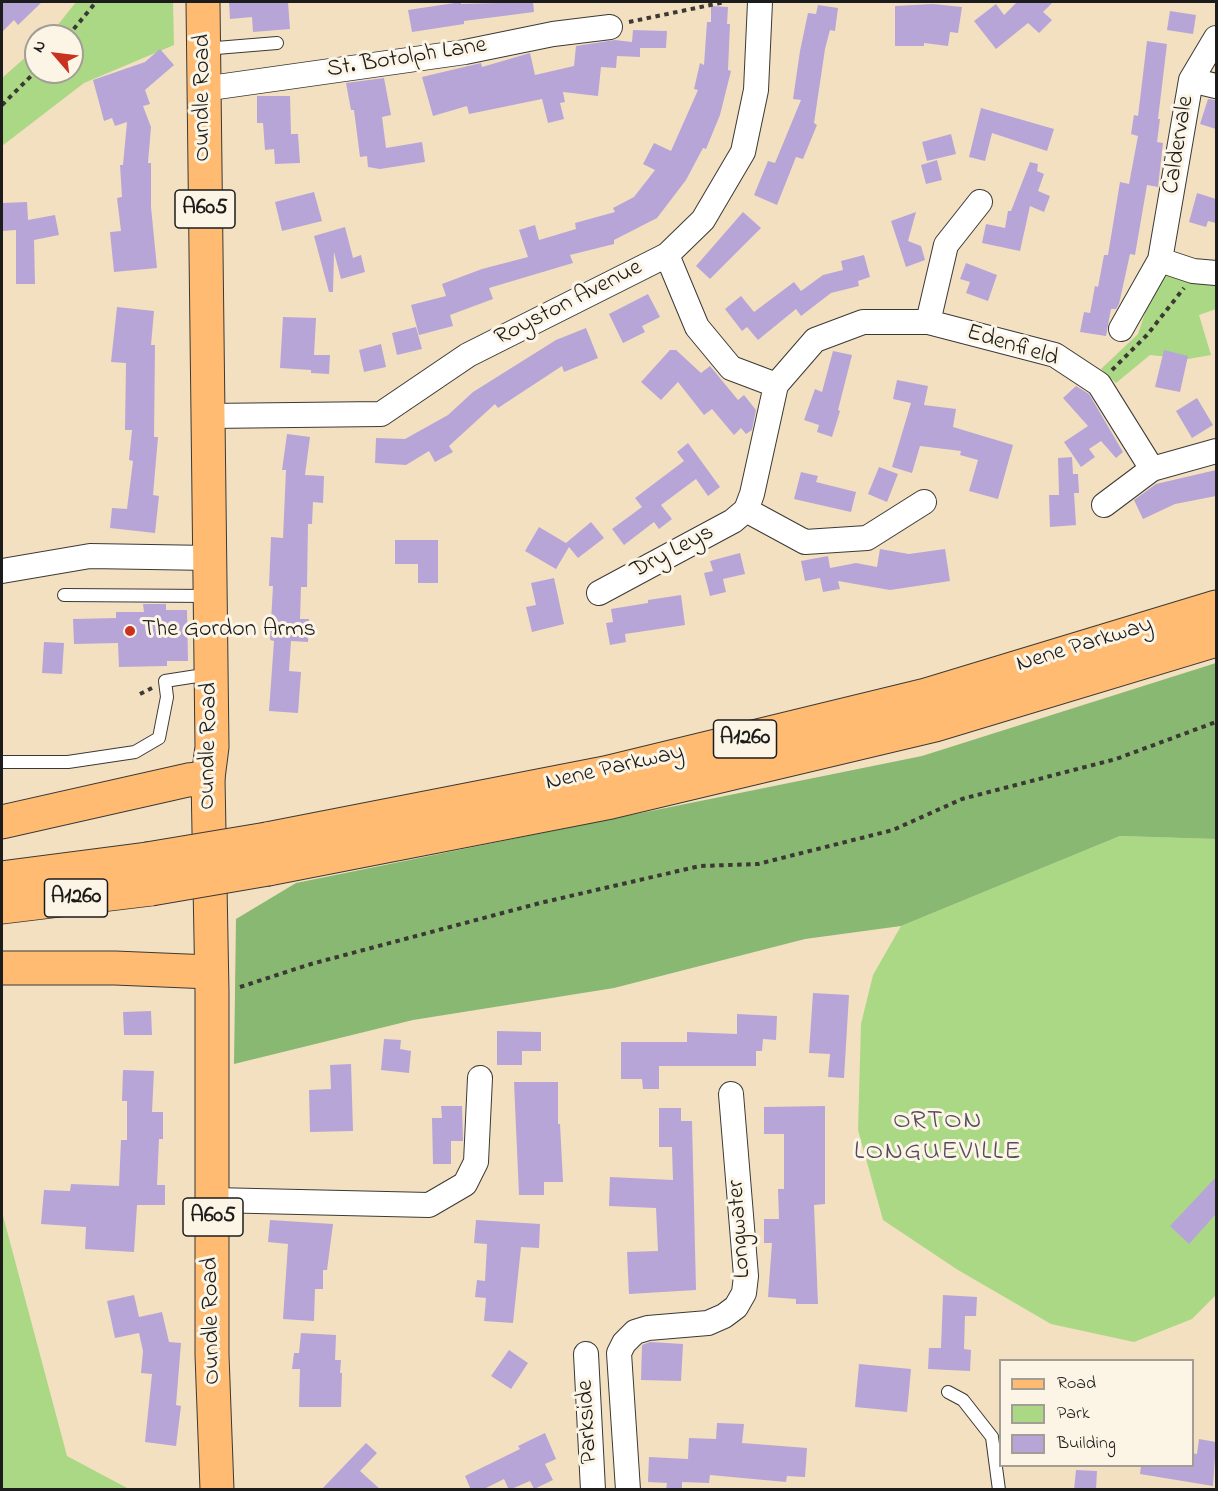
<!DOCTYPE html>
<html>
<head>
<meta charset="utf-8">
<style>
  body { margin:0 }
  #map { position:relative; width:1218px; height:1491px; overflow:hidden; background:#f2e0c1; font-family:"Indie Flower",sans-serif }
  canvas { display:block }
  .frame { position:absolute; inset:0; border:3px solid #1c1c1c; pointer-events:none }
  .legend { position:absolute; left:999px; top:1359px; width:195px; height:108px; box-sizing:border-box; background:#fcf5e5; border:2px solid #a29e95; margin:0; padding:8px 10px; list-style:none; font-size:18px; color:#1c1c1c }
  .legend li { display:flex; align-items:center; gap:12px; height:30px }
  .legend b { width:30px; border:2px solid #a29e95 }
  .north { position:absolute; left:24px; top:24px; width:60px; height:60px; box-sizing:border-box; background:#fcf5e5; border:2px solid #a29e95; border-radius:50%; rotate:298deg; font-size:16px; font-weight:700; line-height:24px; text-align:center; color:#1c1c1c }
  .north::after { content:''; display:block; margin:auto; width:21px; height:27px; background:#c8321e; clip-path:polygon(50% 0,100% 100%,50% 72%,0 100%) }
</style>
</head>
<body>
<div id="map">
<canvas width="1218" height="1491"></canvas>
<div class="frame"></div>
<ul class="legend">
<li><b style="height:8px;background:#febb71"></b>Road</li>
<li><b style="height:16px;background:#abd885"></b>Park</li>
<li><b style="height:16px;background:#b7a5d8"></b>Building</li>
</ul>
<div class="north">N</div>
</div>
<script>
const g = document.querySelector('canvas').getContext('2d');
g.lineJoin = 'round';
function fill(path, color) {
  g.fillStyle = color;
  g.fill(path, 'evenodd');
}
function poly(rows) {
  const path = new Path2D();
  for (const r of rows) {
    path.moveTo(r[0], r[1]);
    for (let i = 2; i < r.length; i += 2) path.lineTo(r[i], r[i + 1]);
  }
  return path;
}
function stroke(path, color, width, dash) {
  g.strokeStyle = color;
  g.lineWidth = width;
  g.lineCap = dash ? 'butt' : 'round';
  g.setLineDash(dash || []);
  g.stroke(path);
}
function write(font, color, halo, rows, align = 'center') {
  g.font = font + ' "Indie Flower",sans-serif';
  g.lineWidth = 6;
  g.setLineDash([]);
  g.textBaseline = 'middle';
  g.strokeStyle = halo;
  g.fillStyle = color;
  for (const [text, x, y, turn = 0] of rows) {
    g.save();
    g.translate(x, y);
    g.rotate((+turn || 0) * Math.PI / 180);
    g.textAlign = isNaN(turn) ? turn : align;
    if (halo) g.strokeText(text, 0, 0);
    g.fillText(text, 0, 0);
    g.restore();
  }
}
fill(poly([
  [76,2,173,2,174,45,84,83,2,146,2,78,36,48,36,72,72,72,72,36,49,36],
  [1170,271,1216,281,1216,309,1199,315,1211,355,1188,359,1150,355,1116,383,1101,369,1138,334,1149,301,1162,278],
  [1120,836,1216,839,1216,1295,1192,1319,1134,1342,1051,1324,958,1270,883,1220,858,1130,861,1024,873,975,901,926],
  [2,1212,67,1456,129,1489,2,1489]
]), '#abd885');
fill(poly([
  [1216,663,1216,839,1120,836,901,926,805,939,614,988,413,1020,234,1064,236,919,296,883,922,756]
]), '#88b872');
fill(poly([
  [2,2,42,2,18,25,14,20,2,32],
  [229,2,288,2,290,29,253,32,252,17,230,19],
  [461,2,461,4,533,2,534,12,464,21,464,24,412,32,408,10],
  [1017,2,1053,2,1043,12,1052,20,1039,33,1028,23,996,49,974,21,996,4,1004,15],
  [933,4,962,7,958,33,950,32,948,46,924,43,924,46,895,46,895,6],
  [818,5,838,8,835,31,830,30,825,49,814,123,817,125,803,159,796,157,777,205,754,195,768,161,775,163,801,100,793,99,800,51,808,13,816,14],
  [711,6,728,7,727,24,730,24,728,70,731,71,720,115,706,149,703,148,686,180,657,218,614,240,614,244,570,255,573,263,489,288,493,299,450,315,453,326,419,335,411,305,446,296,442,284,482,269,528,257,519,230,535,225,539,240,576,229,575,223,615,212,613,208,634,197,655,170,643,164,654,143,671,151,698,90,694,89,700,63,704,65,707,22,711,22],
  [1170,11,1196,15,1193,34,1167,30],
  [633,30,667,31,666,48,640,48,640,57,617,56,616,68,601,67,598,96,563,92,565,102,560,103,564,119,548,123,542,99,469,114,467,106,433,116,422,77,481,63,482,67,530,53,535,75,574,66,576,46,615,40,632,42],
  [1147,41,1167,44,1158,119,1160,119,1157,142,1163,143,1158,187,1147,185,1135,255,1130,254,1119,304,1116,309,1111,309,1106,336,1080,332,1084,312,1090,313,1095,286,1098,287,1104,255,1108,255,1120,182,1129,184,1138,136,1131,134,1134,115,1138,116],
  [160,49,174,65,145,90,150,104,143,106,151,127,148,163,151,163,151,207,157,268,114,272,110,232,121,231,117,198,122,197,120,165,123,165,127,122,115,126,112,118,104,121,93,80,145,62],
  [384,78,391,115,382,117,386,148,422,142,425,162,380,169,368,167,367,156,360,157,354,110,351,110,346,83],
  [257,96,290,96,291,134,298,134,300,163,275,164,274,149,265,150,263,123,257,123],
  [1208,99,1216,100,1216,129,1200,124],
  [981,108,1054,129,1047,151,992,133,985,161,969,157],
  [951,134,956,154,927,161,922,142],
  [937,160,942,180,926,184,921,165],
  [1030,162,1038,164,1037,171,1044,174,1038,191,1050,196,1044,212,1030,206,1020,251,982,243,986,224,1005,228,1008,211,1011,211],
  [314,192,322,221,282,231,275,202],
  [1197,193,1216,199,1216,223,1208,221,1206,227,1189,222],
  [27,202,28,220,55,215,59,235,34,240,35,284,16,284,16,230,2,231,2,203],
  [743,212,761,228,710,279,696,266],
  [916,212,908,241,921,246,925,260,906,267,891,221],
  [345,227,353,258,361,255,365,272,341,279,334,252,333,292,329,292,314,236],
  [864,255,870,277,858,281,859,286,831,293,801,316,796,309,758,340,747,327,742,331,725,309,741,296,754,312,794,282,801,291,823,275,843,270,841,261],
  [966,263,997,275,988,301,966,293,970,282,960,279],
  [648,294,660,317,642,326,645,332,623,343,609,314],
  [117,307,154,311,151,345,155,345,154,437,158,437,153,495,159,496,155,533,110,528,112,508,127,509,133,461,129,460,132,430,125,430,126,363,111,362],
  [283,317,316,318,314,355,330,355,329,374,311,373,311,370,280,368],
  [416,327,422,349,397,355,392,333],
  [586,328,598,358,564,372,562,366,498,408,495,404,449,446,453,452,435,462,429,451,406,465,375,463,376,438,405,439,448,415,473,392,556,340],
  [381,344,386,367,364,372,359,350],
  [670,350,676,350,701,373,710,366,738,400,744,395,756,410,752,430,746,434,741,428,734,435,712,409,704,415,678,382,661,400,641,382],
  [1164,350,1188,356,1180,392,1155,387],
  [833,351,852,355,838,410,840,411,832,437,817,432,819,425,804,420,815,389,822,392],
  [897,380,928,386,924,405,956,409,953,427,1013,445,998,499,969,491,978,460,960,455,961,451,920,446,912,473,892,467,911,403,893,399],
  [1076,386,1089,394,1123,452,1116,458,1101,441,1089,449,1095,457,1081,467,1064,442,1088,426,1063,398],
  [1197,398,1213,425,1192,438,1176,411],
  [287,434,310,437,305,475,324,476,323,503,313,502,312,524,308,524,307,587,301,587,300,619,309,619,308,642,291,641,289,671,301,672,298,713,269,711,274,641,270,640,273,586,269,586,271,537,283,538,286,470,282,470],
  [688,443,720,487,708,496,696,479,661,505,672,519,659,529,654,522,624,545,612,529,642,507,635,498,684,461,677,452],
  [1072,457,1073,474,1078,474,1079,493,1074,493,1076,525,1050,527,1049,495,1059,495,1058,458],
  [879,467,898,474,887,502,868,494],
  [1216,470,1216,496,1175,504,1143,519,1134,500,1156,484],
  [801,472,818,476,816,482,856,492,851,512,794,499],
  [591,522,604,538,578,558,569,547,556,569,525,551,539,527,566,543],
  [395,540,438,540,438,583,418,583,418,564,395,564],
  [880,549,909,554,945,549,950,581,890,590,838,581,840,589,823,592,820,578,805,581,801,561,828,556,830,568,856,563,877,567],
  [740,553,745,574,723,579,726,592,710,596,704,573,713,571,710,561],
  [554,578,564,624,532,632,526,607,536,605,531,583],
  [681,595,685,625,625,634,626,642,610,645,606,623,613,622,611,609,648,603,648,600],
  [143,604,166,604,166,610,187,610,188,661,167,661,167,666,119,667,118,643,74,644,73,619,116,618,116,612,144,612],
  [44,642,64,643,62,674,42,673],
  [813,993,849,995,844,1078,828,1077,830,1054,809,1053],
  [151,1011,152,1035,124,1035,123,1012],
  [737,1014,777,1016,776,1040,763,1039,762,1051,756,1051,756,1066,659,1066,659,1089,643,1089,642,1079,621,1079,621,1042,687,1042,687,1032,737,1034],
  [497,1031,541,1032,541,1051,522,1051,522,1065,497,1065],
  [384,1039,401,1040,400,1049,411,1051,409,1073,381,1070],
  [351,1064,353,1131,310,1132,309,1090,331,1089,330,1065],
  [123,1070,154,1071,152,1112,163,1112,163,1139,159,1139,157,1185,165,1185,165,1205,137,1205,134,1252,85,1249,86,1227,41,1224,44,1190,70,1191,71,1184,119,1186,121,1140,127,1140,127,1101,122,1101],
  [514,1082,558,1082,558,1124,560,1124,563,1182,544,1182,544,1195,519,1195],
  [441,1106,462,1106,463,1141,451,1141,451,1164,433,1164,432,1118,442,1118],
  [825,1106,825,1204,814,1205,818,1304,796,1304,796,1299,768,1297,772,1243,764,1243,764,1219,779,1219,778,1189,784,1189,784,1134,764,1134,764,1107],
  [659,1108,681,1108,681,1121,692,1121,696,1290,629,1294,627,1252,658,1251,656,1208,609,1206,610,1177,673,1180,672,1147,659,1147],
  [1216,1177,1216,1214,1189,1244,1170,1226],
  [270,1220,333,1224,327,1270,323,1270,323,1289,315,1289,314,1321,283,1319,288,1244,268,1242],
  [476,1220,540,1224,539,1248,521,1247,513,1323,484,1321,486,1298,475,1297,477,1280,485,1281,487,1244,474,1243],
  [134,1295,139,1317,162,1312,169,1342,181,1343,176,1405,181,1406,176,1446,145,1442,152,1374,141,1373,143,1351,139,1333,115,1338,107,1301],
  [943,1295,977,1297,976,1316,965,1316,964,1349,971,1350,970,1371,928,1369,929,1348,941,1348],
  [301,1333,336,1335,335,1360,341,1360,340,1373,342,1373,341,1407,299,1407,300,1369,292,1369,294,1353,299,1353],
  [650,1342,683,1344,681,1381,641,1380,642,1345],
  [509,1350,528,1363,511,1389,491,1376],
  [859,1364,911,1369,907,1412,855,1407],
  [717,1423,744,1424,742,1443,807,1448,805,1477,787,1476,786,1482,710,1475,709,1483,682,1482,682,1490,666,1490,667,1483,648,1482,649,1457,688,1459,689,1438,716,1439],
  [545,1433,556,1459,545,1464,553,1480,534,1489,530,1481,509,1490,504,1479,482,1490,471,1490,465,1476,520,1449,518,1446],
  [1199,1439,1216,1442,1213,1486,1140,1474,1141,1466,1192,1466,1192,1453,1197,1454],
  [366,1443,377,1453,360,1471,381,1490,321,1490],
  [1076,1470,1097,1471,1096,1490,1074,1490]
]), '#b7a5d8');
const lane = poly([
  [204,49,277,43],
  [64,595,209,596],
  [2,762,68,762,135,752,159,738,167,697,165,681,210,674],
  [948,1392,963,1400,992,1437,999,1490]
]);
const street = poly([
  [1216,38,1191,80,1160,260,1193,271,1216,273],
  [1191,80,1216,86],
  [203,89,465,52,553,34,610,27],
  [667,255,697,327,731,368,776,385],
  [928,322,946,245,980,202],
  [1121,329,1160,260],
  [208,416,381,414,468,355,667,255,703,220,743,152,756,90,760,2],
  [1104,505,1152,469,1216,451],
  [746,510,805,542,867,538,924,502],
  [2,571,90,556,210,558],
  [599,593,733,521,746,510,752,494,776,385,815,340,863,322,928,322,1055,355,1099,384,1152,469],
  [213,1200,429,1205,465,1184,476,1162,480,1078],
  [586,1354,593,1490],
  [628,1490,619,1353,624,1343,635,1332,648,1328,708,1323,724,1316,736,1307,744,1293,746,1276,731,1094]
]);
const primary = poly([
  [203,2,212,747,208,778,212,992,212,1355,217,1490]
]);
const highway = poly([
  [2,822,188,780,208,778],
  [267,839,605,773,926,695,1216,607],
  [268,869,611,802,935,725,1216,640],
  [2,878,147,859],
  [2,907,151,889],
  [2,968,115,968,210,972]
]);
stroke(lane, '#3c3935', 14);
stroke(street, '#3c3935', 26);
stroke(primary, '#3c3935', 35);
stroke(highway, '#3c3935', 35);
stroke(poly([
  [629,22,725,2],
  [68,36,96,2],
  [2,105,36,71],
  [1112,370,1147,335,1184,288],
  [140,694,152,688],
  [240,987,311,964,540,903,700,866,758,864,893,830,962,799,1116,759,1216,722]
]), '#3c3935', 4, [4.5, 4.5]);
stroke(lane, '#fff', 12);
stroke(street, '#fff', 24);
stroke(primary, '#febb71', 33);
stroke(highway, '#febb71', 33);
const highwayBridge = poly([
  [147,859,267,839],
  [151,889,268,869]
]);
stroke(highwayBridge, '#3c3935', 35, []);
stroke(highwayBridge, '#febb71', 33);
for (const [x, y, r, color] of [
  [130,631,6,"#c8321e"]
]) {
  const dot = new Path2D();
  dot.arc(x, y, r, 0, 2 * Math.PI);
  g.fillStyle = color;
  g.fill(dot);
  stroke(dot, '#fcf5e5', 2);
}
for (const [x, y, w] of [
  [205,209,60],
  [745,739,63],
  [76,898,63],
  [213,1217,60]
]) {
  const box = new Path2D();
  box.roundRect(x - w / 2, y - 19, w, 38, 4.5);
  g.fillStyle = '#fcf5e5';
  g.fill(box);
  stroke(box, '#1c1c1c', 1.5);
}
write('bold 22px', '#1c1c1c', null, [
  ["A605",205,209],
  ["A1260",745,739],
  ["A1260",76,898],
  ["A605",213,1217]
]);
write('24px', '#1c1c1c', '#fcf5e5', [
  ["St. Botolph Lane",407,59,-9],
  ["Oundle Road",204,98,-90],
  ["Caldervale",1180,145,-81],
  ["Royston Avenue",569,304,-27],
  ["Edenfield",1012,347,17],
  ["Dry Leys",673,553,-28],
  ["Nene Parkway",1085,646,-17],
  ["Oundle Road",210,746,-89],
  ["Nene Parkway",615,769,-13],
  ["Longwater",741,1229,-94],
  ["Oundle Road",213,1321,-91],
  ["Parkside",589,1422,-93]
]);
write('24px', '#1c1c1c', '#fcf5e5', [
  ["The Gordon Arms",142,631]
], 'left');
g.letterSpacing = '1.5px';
write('27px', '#524c5e', '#fcf5e5', [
  ["ORTON",938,1123],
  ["LONGUEVILLE",938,1154]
]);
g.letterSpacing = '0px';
</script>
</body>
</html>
